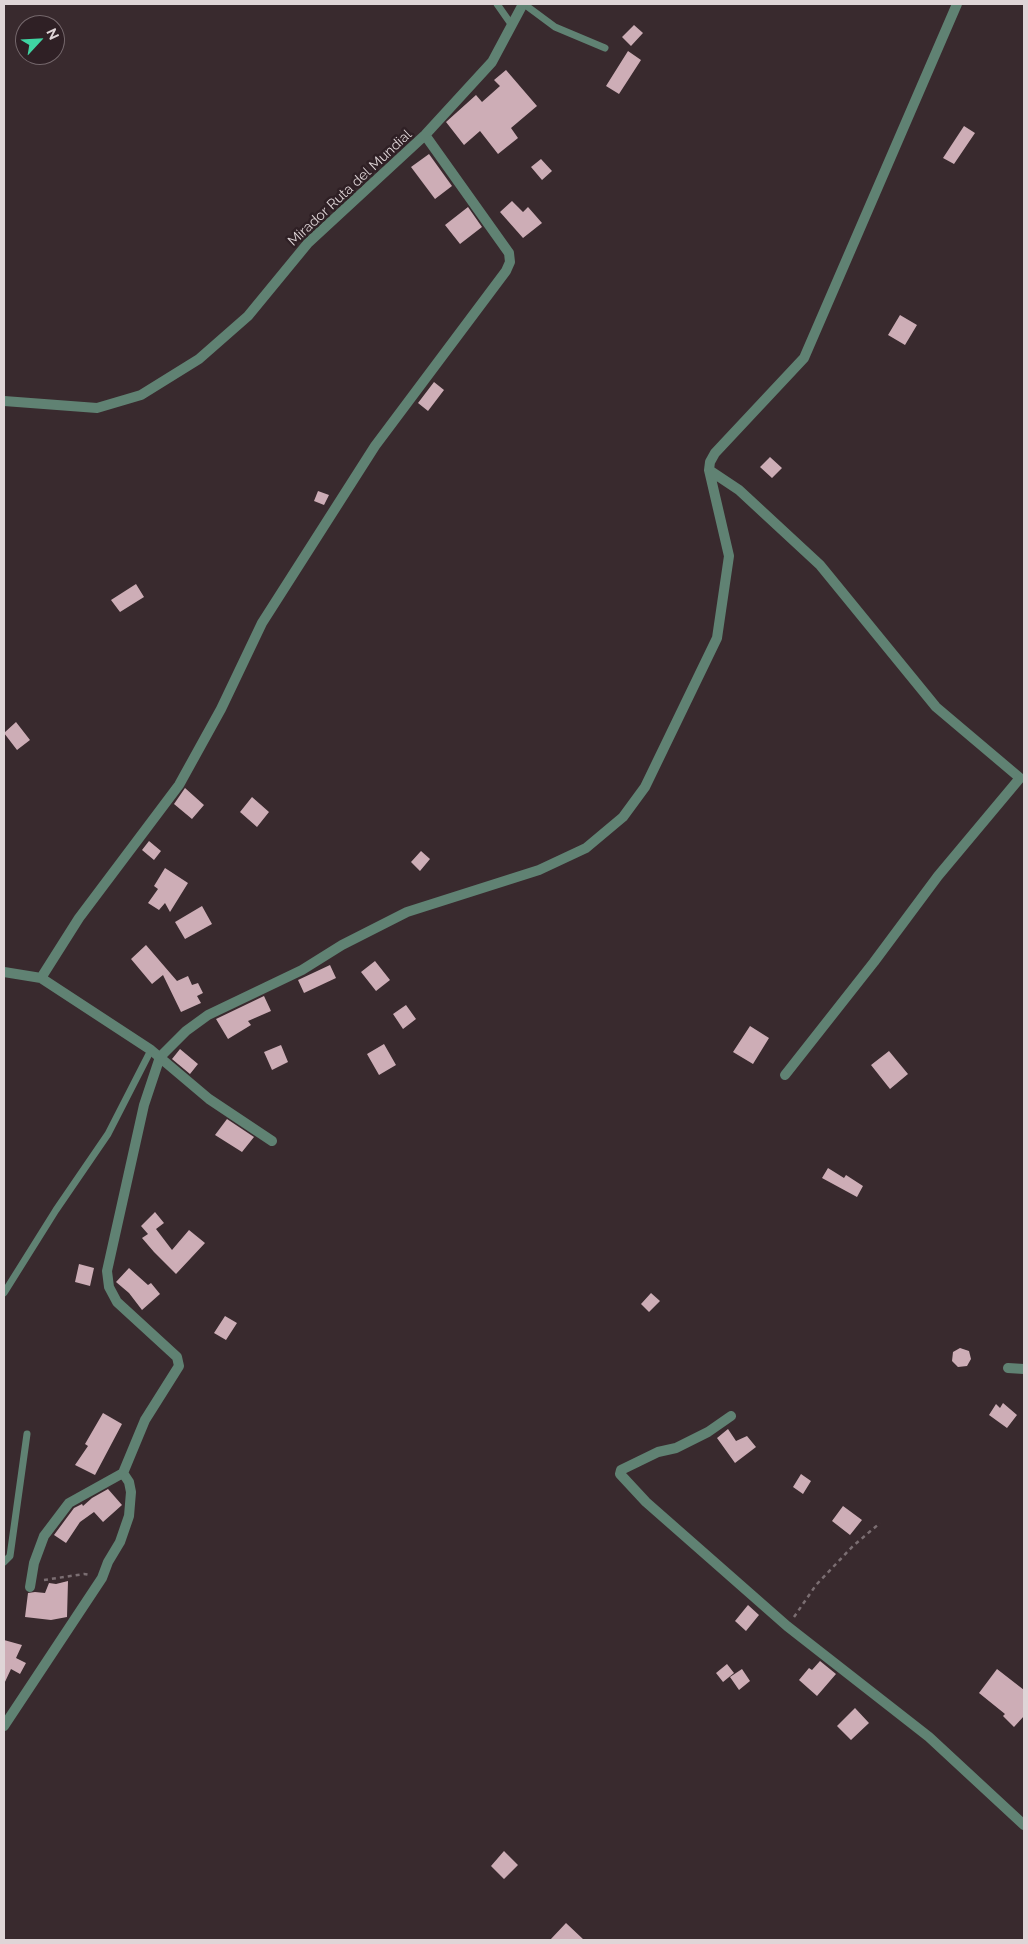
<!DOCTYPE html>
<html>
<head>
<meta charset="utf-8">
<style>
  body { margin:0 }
  #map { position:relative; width:1028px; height:1944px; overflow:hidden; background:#392a2e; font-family:Raleway,sans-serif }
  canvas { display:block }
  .frame { position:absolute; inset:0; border:5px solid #dfd5d7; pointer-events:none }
  .north { position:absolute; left:15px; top:15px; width:50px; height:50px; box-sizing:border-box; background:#2f2025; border:1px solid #75686c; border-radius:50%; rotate:65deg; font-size:14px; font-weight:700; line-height:20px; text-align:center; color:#dfd5d7 }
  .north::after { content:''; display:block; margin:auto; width:18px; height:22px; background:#3fd4a2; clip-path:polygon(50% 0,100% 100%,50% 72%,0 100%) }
</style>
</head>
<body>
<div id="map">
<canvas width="1028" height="1944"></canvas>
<div class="frame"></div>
<div class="north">N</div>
</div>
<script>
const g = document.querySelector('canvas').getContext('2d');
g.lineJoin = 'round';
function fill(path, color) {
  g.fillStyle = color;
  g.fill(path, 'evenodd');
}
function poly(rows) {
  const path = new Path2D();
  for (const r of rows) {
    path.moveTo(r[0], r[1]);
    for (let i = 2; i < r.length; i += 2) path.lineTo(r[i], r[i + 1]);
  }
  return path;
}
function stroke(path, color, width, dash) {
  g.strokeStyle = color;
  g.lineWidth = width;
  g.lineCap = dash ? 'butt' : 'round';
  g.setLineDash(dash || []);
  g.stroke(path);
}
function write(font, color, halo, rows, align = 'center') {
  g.font = font + ' Raleway,sans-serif';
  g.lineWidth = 5;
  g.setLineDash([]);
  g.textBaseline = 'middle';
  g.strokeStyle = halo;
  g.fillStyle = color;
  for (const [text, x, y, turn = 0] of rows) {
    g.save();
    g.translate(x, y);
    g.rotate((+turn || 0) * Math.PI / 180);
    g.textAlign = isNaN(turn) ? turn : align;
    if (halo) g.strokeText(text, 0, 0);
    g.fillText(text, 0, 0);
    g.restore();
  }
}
fill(poly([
  [634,25,643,33,631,46,622,37],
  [628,51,641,60,619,94,606,86],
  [506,70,537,106,511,128,518,138,498,154,480,131,464,145,446,122,476,95,482,102,500,86,494,80],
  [964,126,975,133,954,164,943,158],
  [429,154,452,186,435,199,411,167],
  [541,159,552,171,542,180,531,167],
  [512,201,523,212,528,207,542,223,523,238,500,212],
  [468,207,482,227,460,244,445,225],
  [900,315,917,325,905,345,888,335],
  [434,382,444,390,428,411,418,403],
  [770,457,782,468,772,478,760,467],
  [318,491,329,495,324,505,314,501],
  [136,584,144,597,120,612,111,600],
  [16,722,30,740,17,750,4,733],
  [185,788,204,805,192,819,174,804],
  [252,797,269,812,257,827,240,812],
  [149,841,161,851,154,860,142,850],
  [421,851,430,859,420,871,411,862],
  [165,868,188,883,170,912,165,903,159,910,148,903,158,889,154,886],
  [202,906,212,924,185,939,175,922],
  [146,945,177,981,188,976,192,985,198,983,203,993,197,996,201,1003,181,1012,163,975,152,984,131,959],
  [375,961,390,980,376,991,361,972],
  [330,965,336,978,304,993,298,980],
  [264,996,271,1011,248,1021,251,1025,228,1039,216,1019],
  [406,1005,416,1019,403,1029,393,1014],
  [750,1026,769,1038,753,1064,733,1052],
  [384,1044,396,1065,379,1075,367,1054],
  [281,1045,288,1062,272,1070,264,1052],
  [180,1049,198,1064,190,1074,172,1059],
  [889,1051,908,1074,890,1089,871,1065],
  [227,1119,254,1137,242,1152,215,1135],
  [828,1168,844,1178,846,1175,863,1186,857,1197,822,1178],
  [155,1212,164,1223,156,1229,172,1250,189,1230,205,1243,176,1274,154,1252,142,1238,148,1234,141,1226],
  [79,1264,94,1268,90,1286,75,1282],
  [129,1268,148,1285,151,1283,160,1294,142,1310,129,1293,116,1282],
  [651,1293,660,1301,649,1312,641,1304],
  [225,1316,237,1323,226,1340,214,1333],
  [960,1348,969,1351,971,1359,967,1366,958,1367,952,1361,953,1352],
  [1003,1403,1017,1415,1007,1428,989,1415,996,1404,1000,1408],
  [103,1413,122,1424,95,1475,75,1465,88,1446,85,1444],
  [728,1429,736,1441,747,1436,756,1447,735,1463,717,1438],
  [801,1474,811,1481,803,1494,793,1487],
  [108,1489,122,1505,103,1522,94,1512,80,1522,66,1543,54,1535,74,1508,82,1504,83,1506,92,1498],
  [843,1506,862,1520,850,1535,832,1521],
  [68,1581,67,1617,51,1620,25,1617,28,1593,35,1592,45,1593,49,1583,56,1584],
  [748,1605,759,1615,746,1631,735,1621],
  [4,1640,22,1645,16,1658,26,1663,20,1674,11,1669,4,1684],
  [820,1661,836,1674,817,1696,799,1680,809,1668,812,1670],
  [727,1664,734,1673,723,1682,716,1673],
  [742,1669,750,1681,739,1690,730,1677],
  [997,1669,1024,1690,1024,1716,1014,1727,1003,1716,1005,1714,979,1693],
  [855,1708,869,1723,851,1740,837,1726],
  [504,1851,518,1865,504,1879,491,1866],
  [566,1923,584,1940,550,1940]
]), '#cdadb6');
stroke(poly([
  [44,1580,84,1574,90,1575],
  [794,1617,816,1585,853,1546,880,1523]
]), '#7b6e72', 2.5, [4, 4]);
stroke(poly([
  [497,4,511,24],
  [524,4,555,27,605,48],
  [4,1293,56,1210,108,1134,151,1050],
  [4,1562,10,1556,27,1434]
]), '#608273', 7);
stroke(poly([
  [4,401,97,408,141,395,199,359,248,316,308,243,425,135,492,62,523,4],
  [709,470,739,490,820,565,936,707,1020,778,938,876,874,962,785,1075],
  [4,972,41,978,151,1050,209,1099,272,1141],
  [41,978,79,918,179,785,221,709,262,623,375,446,506,271,510,262,509,253,425,135],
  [1008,1368,1024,1369],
  [731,1416,708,1432,676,1448,658,1452,621,1470,620,1474,646,1502,787,1626,929,1737,1024,1825],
  [30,1587,34,1563,44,1536,69,1503,123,1473,145,1420,179,1366,177,1357,117,1302,109,1287,107,1271,144,1105,160,1057,186,1031,208,1015,302,970,342,945,407,912,539,870,586,848,623,817,645,787,717,638,729,556,709,470,710,462,715,453,804,358,957,4],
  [4,1726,102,1578,108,1562,120,1542,129,1516,131,1492,129,1482,123,1473]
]), '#608273', 10);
write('14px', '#dfd5d7', '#2f2025', [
  ["Mirador Ruta del Mundial",350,188,-43]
]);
</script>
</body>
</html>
